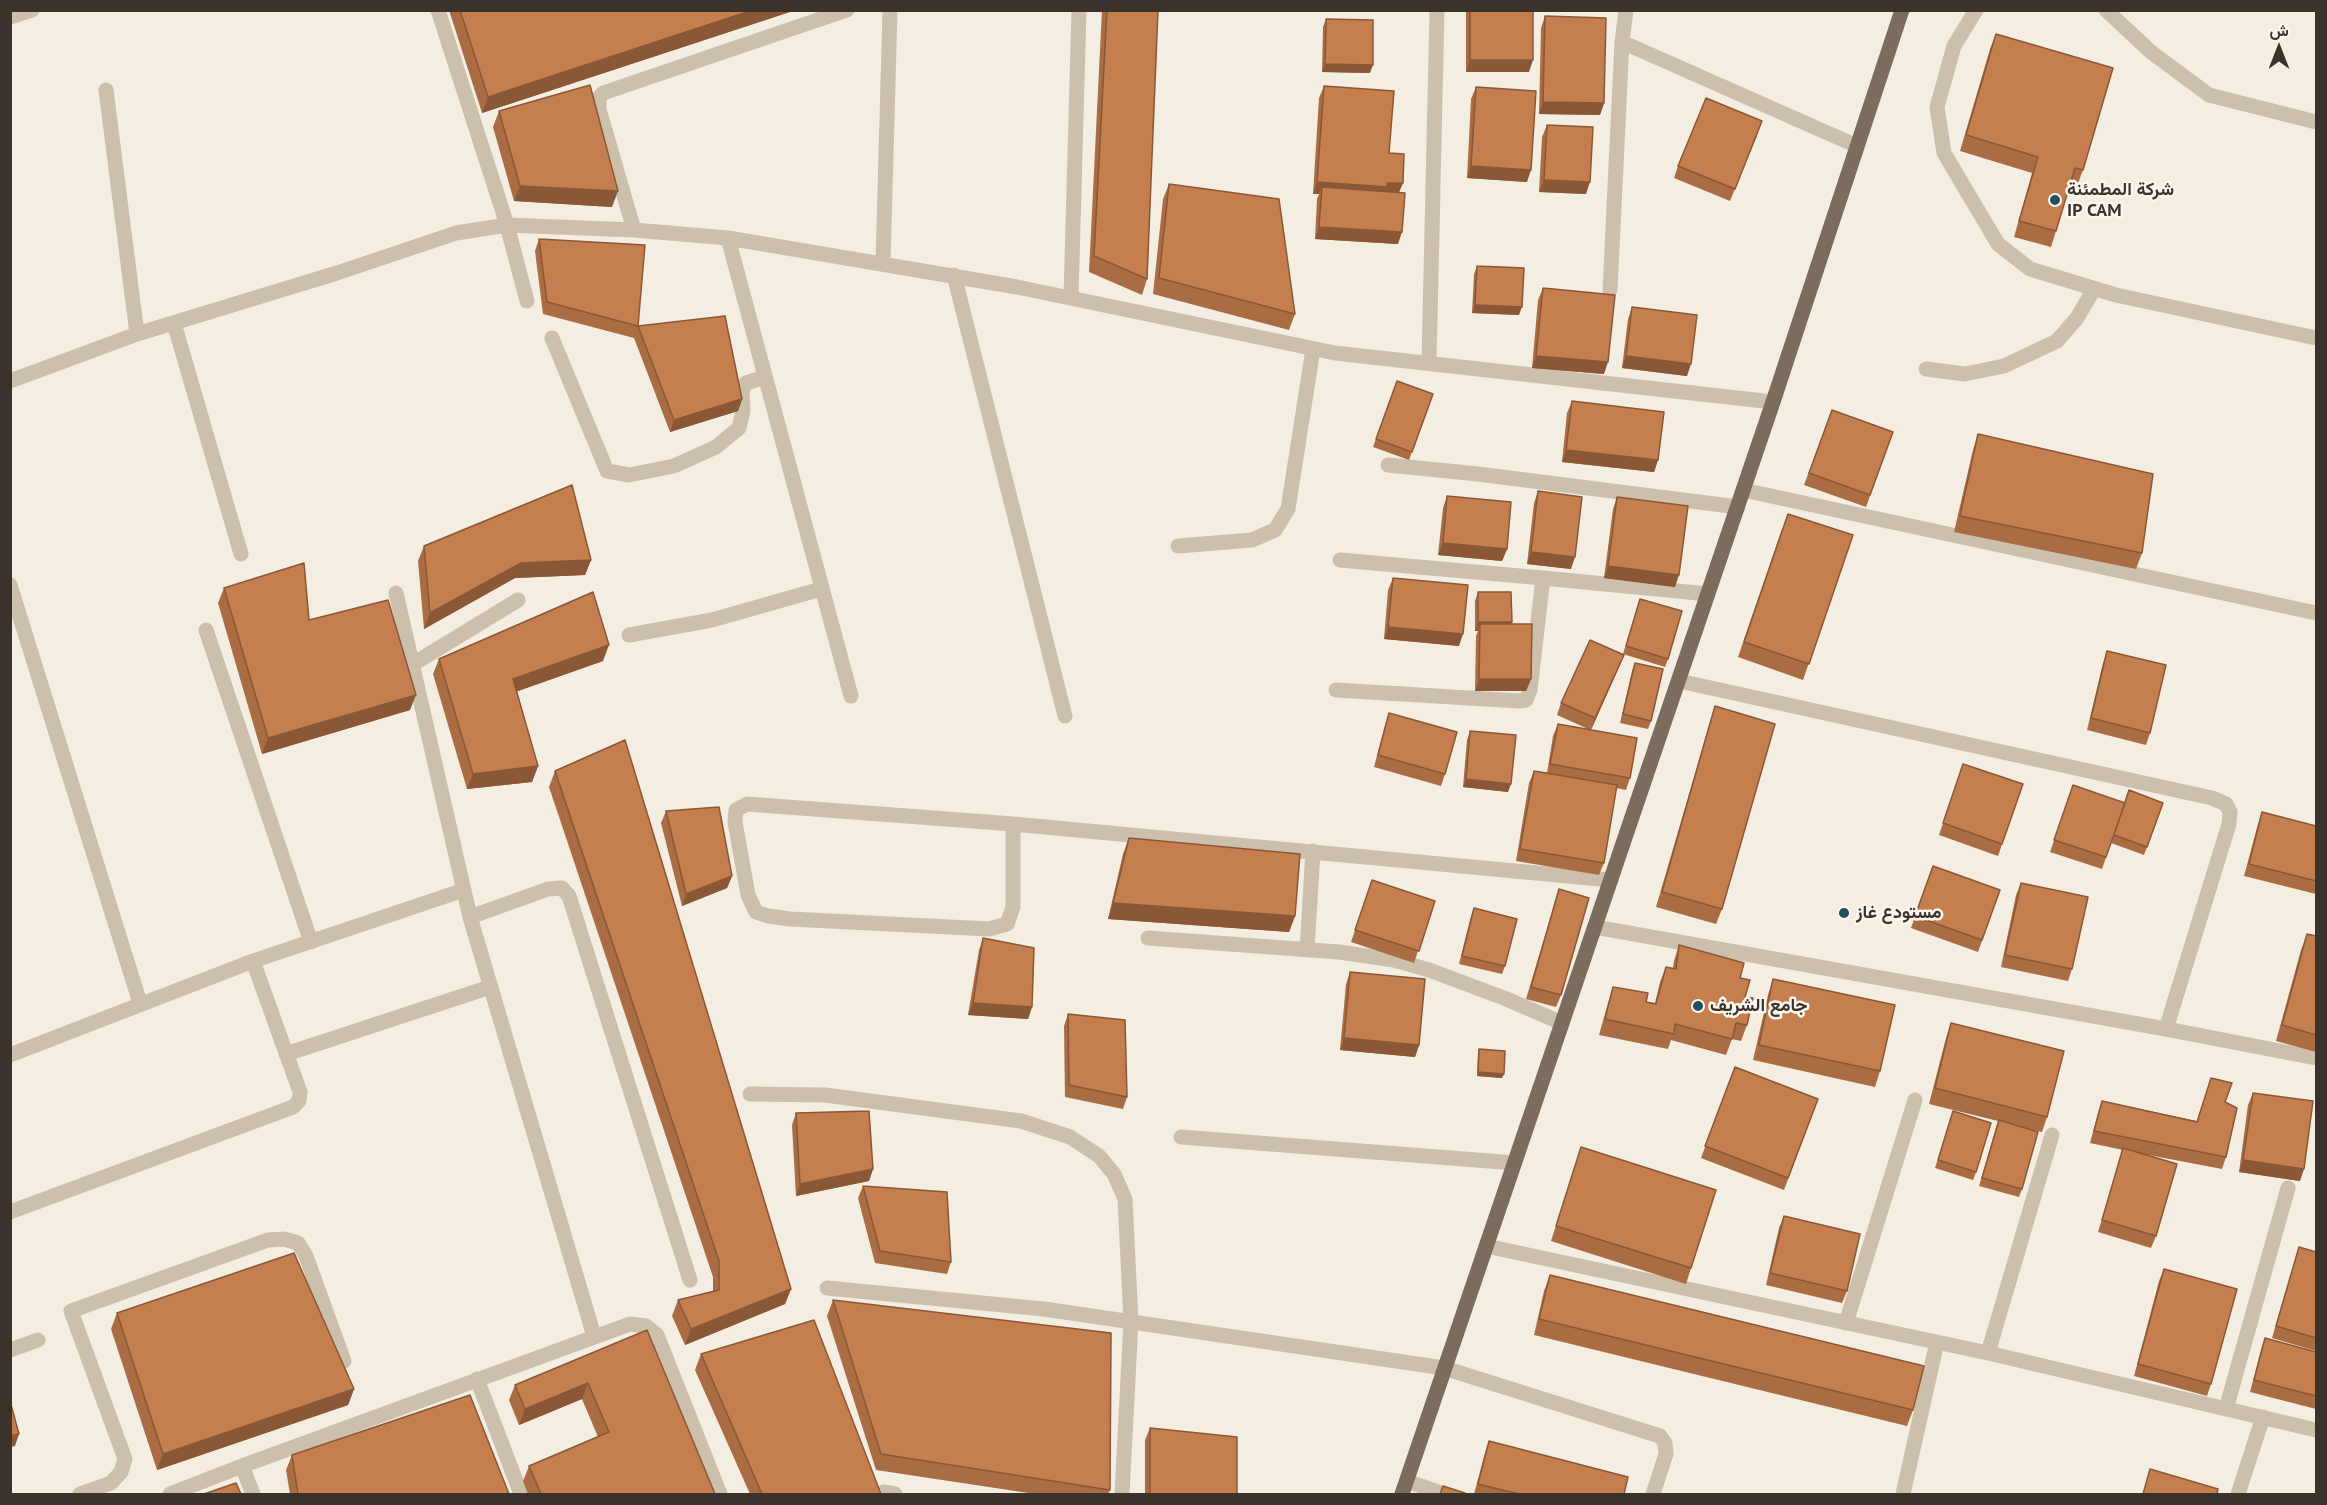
<!DOCTYPE html>
<html>
<head>
<meta charset="utf-8">
<style>
  body { margin:0 }
  #map { position:relative; width:2327px; height:1505px; overflow:hidden; background:#f3eee1; font-family:"PT Sans",Vazirmatn,sans-serif }
  canvas { display:block }
  .frame { position:absolute; inset:0; border:12px solid #3b332b; pointer-events:none }
  .north { position:absolute; left:2249px; top:18px; width:60px; height:60px; -webkit-text-stroke:4px #fbf7ee; paint-order:stroke; rotate:0deg; font-size:16px; font-weight:700; line-height:24px; text-align:center; color:#3b332b }
  .north::after { content:''; display:block; margin:auto; width:21px; height:27px; background:#3b332b; clip-path:polygon(50% 0,100% 100%,50% 72%,0 100%) }
</style>
</head>
<body>
<div id="map">
<canvas width="2327" height="1505"></canvas>
<div class="frame"></div>
<div class="north">ش</div>
</div>
<script>
const g = document.querySelector('canvas').getContext('2d');
g.lineJoin = 'round';
function poly(rows) {
  const path = new Path2D();
  for (const r of rows) {
    path.moveTo(r[0], r[1]);
    for (let i = 2; i < r.length; i += 2) path.lineTo(r[i], r[i + 1]);
  }
  return path;
}
function stroke(path, color, width, dash) {
  g.strokeStyle = color;
  g.lineWidth = width;
  g.lineCap = dash ? 'butt' : 'round';
  g.setLineDash(dash || []);
  g.stroke(path);
}
function fill(path, color) {
  g.fillStyle = color;
  g.fill(path, 'evenodd');
}
function write(font, color, halo, rows, align = 'center') {
  g.font = font + ' "PT Sans",Vazirmatn,sans-serif';
  g.lineWidth = 5;
  g.setLineDash([]);
  g.textBaseline = 'middle';
  g.strokeStyle = halo;
  g.fillStyle = color;
  for (const [text, x, y, turn = 0] of rows) {
    g.save();
    g.translate(x, y);
    g.rotate((+turn || 0) * Math.PI / 180);
    g.textAlign = isNaN(turn) ? turn : align;
    if (halo) g.strokeText(text, 0, 0);
    g.fillText(text, 0, 0);
    g.restore();
  }
}
stroke(poly([
  [438,10,507,225,527,301],
  [1976,10,1954,46,1937,107,1944,153,1998,244,2030,269,2116,295,2316,338],
  [2106,10,2151,52,2209,95,2316,122],
  [10,17,32,10],
  [1622,42,1857,146],
  [106,90,137,334],
  [634,230,599,109,599,98,603,93,847,10],
  [728,238,851,696],
  [883,263,890,10],
  [954,275,1065,716],
  [1610,290,1622,42,1626,10],
  [1071,297,1079,10],
  [174,323,241,554],
  [552,338,607,471,629,475,674,466,716,447,739,428,743,411,742,391,746,383,765,377],
  [1429,363,1437,10],
  [1926,369,1965,374,2004,366,2057,341,2077,318,2094,289],
  [10,381,137,334,337,273,456,233,507,225,634,230,728,238,1017,287,1335,353,1773,402],
  [1388,465,1478,474,1738,507],
  [1743,490,2316,613],
  [1178,546,1252,540,1275,530,1288,509,1313,349],
  [1340,560,1543,578],
  [10,585,140,1003],
  [396,593,470,917,594,1336],
  [206,630,311,942],
  [629,635,712,620,821,589],
  [413,664,518,600],
  [1679,681,2212,798,2226,804,2230,812,2229,824,2166,1029],
  [1336,690,1519,701,1526,700,1530,690,1543,578,1708,594],
  [1013,824,1013,907,1007,924,989,929,790,919,768,916,756,912,748,895,735,822,736,810,747,804,1013,824,1611,880],
  [470,917,548,889,562,888,569,896,690,1280],
  [1595,927,2166,1029,2316,1058],
  [1148,938,1339,952,1394,960,1429,970,1504,998,1562,1023],
  [1307,950,1313,851],
  [286,1054,490,987],
  [10,1055,253,961,464,890],
  [750,1094,825,1095,1021,1121,1070,1137,1099,1156,1114,1174,1125,1199,1131,1321,1122,1494],
  [1181,1137,1515,1163],
  [10,1212,293,1107,299,1101,300,1092,253,961],
  [1486,1246,1988,1353,2316,1430],
  [827,1288,1044,1309,1444,1368,1660,1436,1665,1443,1666,1454,1653,1494],
  [1846,1323,1915,1100],
  [10,1350,38,1340],
  [1988,1353,2052,1135],
  [477,1379,521,1494],
  [2226,1409,2288,1188],
  [242,1466,253,1494],
  [1407,1481,1444,1494],
  [884,1492,895,1494],
  [80,1494,111,1483,121,1472,125,1459,71,1311,268,1240,284,1239,298,1243,306,1256,344,1361],
  [170,1494,242,1466,630,1324,646,1326,657,1335,720,1494],
  [1903,1494,1937,1342],
  [2238,1494,2263,1417]
]), '#ccc0ad', 15);
stroke(poly([
  [1402,1494,1773,402,1902,10]
]), '#7c6c5d', 15);
fill(poly([
  [449,10,796,10,482,113],
  [1102,10,1158,10,1147,279,1142,295,1089,272],
  [1466,10,1533,10,1529,72,1466,72],
  [1545,16,1604,103,1600,115,1539,114,1541,28],
  [1326,19,1370,73,1322,72,1323,27],
  [1996,34,2083,170,2077,186,2070,184,2056,231,2051,247,2014,237,2032,173,1960,151,1990,49],
  [1324,86,1389,153,1399,192,1398,244,1315,239,1317,199,1319,194,1313,194,1319,98],
  [1476,87,1527,182,1467,178,1471,99],
  [499,111,612,207,514,201,493,127],
  [1547,125,1586,194,1539,192,1542,137],
  [1758,133,1730,201,1674,178,1678,166],
  [1169,184,1295,314,1289,330,1153,294,1163,199],
  [539,239,638,326,742,399,738,411,670,432,634,338,543,314,535,251],
  [1477,266,1519,315,1472,313,1474,274],
  [1543,288,1604,374,1532,368,1538,300],
  [1632,307,1687,376,1622,368,1628,319],
  [1397,381,1433,394,1409,460,1373,447],
  [1572,401,1658,460,1654,472,1562,462,1567,413],
  [1832,410,1893,432,1866,507,1804,485],
  [1978,434,2142,553,2136,569,1954,532,1973,450],
  [1538,491,1571,569,1527,564,1534,503],
  [1447,496,1507,549,1502,561,1438,555,1443,508],
  [1617,497,1675,587,1604,578,1613,509],
  [1782,529,1853,535,1803,680,1738,657],
  [424,546,591,560,585,575,515,578,424,629,418,561],
  [1393,578,1459,646,1384,639,1388,590],
  [224,588,309,620,410,710,262,754,218,603],
  [1478,592,1512,622,1511,624,1531,679,1526,691,1475,691,1476,636,1478,631,1475,631,1475,601],
  [1640,599,1668,659,1665,667,1623,654],
  [2107,651,2150,733,2146,745,2087,730,2103,663],
  [1624,655,1619,667,1591,730,1630,778,1626,790,1616,788,1604,863,1599,875,1516,861,1529,783,1534,771,1547,773,1553,736,1558,724,1588,729,1557,715,1561,703],
  [439,659,603,661,517,691,538,766,532,782,467,789,433,674],
  [1635,663,1651,721,1648,729,1620,723,1632,671],
  [1715,706,1722,909,1716,924,1656,907,1710,722],
  [1389,713,1445,774,1441,786,1374,767,1385,725],
  [1470,731,1508,792,1463,787,1467,740],
  [1963,764,2023,784,1998,856,1939,835],
  [555,771,791,1289,785,1304,685,1345,672,1316,678,1300,713,1291,713,1277,549,787],
  [2073,785,2125,803,2163,803,2144,855,2111,843,2102,869,2050,852],
  [666,811,732,876,727,888,682,906,661,823],
  [2262,812,2316,826,2316,894,2244,876,2258,824],
  [1129,838,1295,916,1289,932,1108,919,1123,854],
  [1933,866,2000,890,1978,952,1911,928],
  [1372,880,1435,901,1414,963,1351,942],
  [2021,883,2072,969,2068,981,2001,967,2016,895],
  [1559,889,1561,995,1556,1007,1526,999],
  [1474,908,1505,966,1502,974,1459,964,1471,916],
  [2307,934,2316,936,2316,1052,2276,1041,2301,950],
  [983,938,1032,1007,1028,1019,968,1015,979,950],
  [1679,945,1740,978,1745,997,1747,1025,1741,1041,1732,1039,1726,1055,1671,1040,1668,1049,1599,1035,1608,1003,1613,987,1646,1002,1655,1003,1660,982,1666,967,1673,968,1674,961],
  [1350,972,1419,1045,1415,1057,1340,1050,1346,984],
  [1773,979,1880,1071,1875,1087,1753,1060,1768,995],
  [1068,1014,1127,1097,1123,1109,1065,1097,1064,1026],
  [1951,1023,2047,1117,2042,1132,2028,1129,2022,1189,2019,1197,1979,1186,1998,1121,1929,1104,1946,1038],
  [1479,1049,1502,1078,1477,1076,1478,1053],
  [1735,1067,1818,1099,1784,1190,1701,1158],
  [2211,1078,2225,1102,2226,1157,2222,1169,2138,1153,2156,1236,2151,1248,2098,1232,2123,1150,2090,1143,2098,1113,2102,1101,2197,1121],
  [2253,1093,2300,1181,2239,1172,2248,1105],
  [796,1113,873,1169,869,1181,796,1196,792,1125],
  [1950,1119,1976,1172,1973,1180,1935,1168],
  [1581,1147,1691,1268,1686,1284,1551,1241],
  [863,1186,951,1262,947,1274,875,1263,858,1198],
  [1784,1216,1847,1291,1842,1303,1766,1285,1779,1228],
  [2299,1247,2316,1252,2316,1351,2272,1338],
  [2164,1269,2211,1384,2207,1396,2134,1376,2159,1281],
  [1550,1275,1913,1410,1907,1426,1534,1335,1544,1291],
  [833,1300,1110,1490,1108,1494,1035,1494,876,1470,827,1316],
  [117,1313,354,1389,348,1405,157,1470,111,1329],
  [647,1330,715,1494,528,1494,523,1481,529,1466,598,1437,582,1399,519,1425,509,1400,515,1385],
  [2265,1338,2316,1352,2316,1409,2250,1392,2261,1350],
  [701,1354,881,1494,750,1494,695,1370],
  [1150,1428,1237,1494,1145,1494,1145,1440],
  [1489,1441,1624,1494,1474,1494,1485,1453],
  [292,1455,509,1494,290,1494,286,1470]
]), '#a96c43');
fill(poly([
  [753,10,796,10,482,113,488,97],
  [1470,60,1533,60,1529,72,1466,72],
  [1325,64,1373,65,1370,73,1322,72],
  [1543,102,1604,103,1600,115,1539,114],
  [1471,166,1531,170,1527,182,1467,178],
  [1544,180,1590,182,1586,194,1539,192],
  [1317,182,1387,183,1403,183,1398,195,1322,187,1319,194,1313,194],
  [520,186,618,191,612,207,514,201],
  [1319,227,1402,232,1398,244,1315,239],
  [1475,305,1522,307,1519,315,1472,313],
  [1536,356,1608,362,1604,374,1532,368],
  [1626,356,1691,364,1687,376,1622,368],
  [742,399,738,411,670,432,674,420],
  [1566,450,1658,460,1654,472,1562,462],
  [1443,543,1507,549,1502,561,1438,555],
  [1531,552,1575,557,1571,569,1527,564],
  [591,560,585,575,515,578,424,629,430,613,521,563],
  [1608,566,1679,575,1675,587,1604,578],
  [1478,622,1512,622,1509,630,1480,624,1478,631,1475,631],
  [1388,627,1463,634,1459,646,1384,639],
  [609,645,603,661,507,695,513,679],
  [1624,655,1619,667,1591,730,1595,718],
  [1479,679,1531,679,1526,691,1475,691],
  [416,695,410,710,262,754,268,738],
  [538,766,532,782,467,789,473,774],
  [1466,779,1511,784,1508,792,1463,787],
  [732,876,727,888,682,906,686,894],
  [1113,903,1295,916,1289,932,1108,919],
  [973,1003,1032,1007,1028,1019,968,1015],
  [1344,1038,1419,1045,1415,1057,1340,1050],
  [1478,1072,1504,1074,1502,1078,1477,1076],
  [2243,1160,2304,1169,2300,1181,2239,1172],
  [873,1169,869,1181,796,1196,800,1184],
  [791,1289,785,1304,685,1345,691,1329],
  [588,1383,582,1399,519,1425,525,1409],
  [354,1389,348,1405,157,1470,163,1454],
  [19,1434,15,1446,10,1447,10,1436]
]), '#8a5837');
const building = poly([
  [460,10,753,10,488,97,460,10],
  [1107,10,1158,10,1147,279,1094,256,1107,10],
  [1470,10,1533,10,1533,60,1470,60,1470,10],
  [1545,16,1606,18,1604,103,1543,102,1545,16],
  [1326,19,1373,20,1373,65,1325,64,1326,19],
  [1996,34,2113,68,2083,170,2075,168,2056,231,2019,221,2038,157,1966,135,1996,34],
  [590,85,618,191,520,186,499,111,590,85],
  [1324,86,1394,91,1389,153,1404,154,1403,183,1387,183,1387,187,1317,182,1324,86],
  [1476,87,1536,91,1531,170,1471,166,1476,87],
  [1706,98,1762,121,1735,189,1678,166,1706,98],
  [1547,125,1593,127,1590,182,1544,180,1547,125],
  [1169,184,1279,199,1295,314,1159,278,1169,184],
  [1322,187,1405,193,1402,232,1319,227,1322,187],
  [539,239,645,245,638,326,725,316,742,399,674,420,638,326,547,302,539,239],
  [1477,266,1524,268,1522,307,1475,305,1477,266],
  [1543,288,1615,295,1608,362,1536,356,1543,288],
  [1632,307,1697,315,1691,364,1626,356,1632,307],
  [1397,381,1433,394,1412,452,1376,439,1397,381],
  [1572,401,1664,412,1658,460,1566,450,1572,401],
  [1832,410,1893,432,1870,495,1809,473,1832,410],
  [1978,434,2153,474,2142,553,1960,516,1978,434],
  [572,485,591,560,521,563,430,613,424,546,572,485],
  [1538,491,1582,497,1575,557,1531,552,1538,491],
  [1447,496,1511,502,1507,549,1443,543,1447,496],
  [1617,497,1688,506,1679,575,1608,566,1617,497],
  [1788,514,1853,535,1809,664,1744,642,1788,514],
  [304,563,309,620,388,600,416,695,268,738,224,588,304,563],
  [1393,578,1468,585,1463,634,1388,627,1393,578],
  [593,592,609,645,513,679,538,766,473,774,439,659,593,592],
  [1478,592,1511,592,1512,622,1478,622,1478,592],
  [1640,599,1682,611,1668,659,1626,646,1640,599],
  [1480,624,1532,624,1531,679,1479,679,1480,624],
  [1590,640,1624,655,1595,718,1561,703,1590,640],
  [2107,651,2166,665,2150,733,2091,718,2107,651],
  [1635,663,1663,669,1651,721,1623,714,1635,663],
  [1715,706,1775,724,1722,909,1662,892,1715,706],
  [1389,713,1457,732,1445,774,1378,755,1389,713],
  [1558,724,1637,738,1630,778,1550,764,1558,724],
  [1470,731,1516,735,1511,784,1466,779,1470,731],
  [625,740,791,1289,691,1329,678,1300,719,1290,719,1261,555,771,625,740],
  [1963,764,2023,784,2002,844,1943,823,1963,764],
  [1534,771,1617,785,1604,863,1520,849,1534,771],
  [2073,785,2125,803,2106,857,2054,840,2073,785],
  [2129,790,2163,803,2147,847,2114,835,2129,790],
  [719,807,732,876,686,894,666,811,719,807],
  [2262,812,2316,826,2316,881,2249,864,2262,812],
  [1129,838,1300,854,1295,916,1113,903,1129,838],
  [1933,866,2000,890,1982,940,1915,916,1933,866],
  [1372,880,1435,901,1419,951,1355,930,1372,880],
  [2021,883,2088,897,2072,969,2005,955,2021,883],
  [1559,889,1589,898,1561,995,1531,987,1559,889],
  [1474,908,1517,919,1505,966,1462,956,1474,908],
  [2307,934,2316,936,2316,1035,2282,1025,2307,934],
  [983,938,1034,948,1032,1007,973,1003,983,938],
  [1679,945,1744,963,1740,978,1750,980,1745,997,1753,998,1747,1025,1736,1023,1732,1039,1675,1024,1674,1034,1605,1019,1613,987,1648,993,1646,1002,1656,1004,1666,967,1676,969,1679,945],
  [1350,972,1425,979,1419,1045,1344,1038,1350,972],
  [1773,979,1895,1005,1880,1071,1759,1045,1773,979],
  [1068,1014,1125,1020,1127,1097,1069,1085,1068,1014],
  [1951,1023,2064,1051,2047,1117,1935,1088,1951,1023],
  [1479,1049,1505,1051,1504,1074,1478,1072,1479,1049],
  [1735,1067,1818,1099,1788,1178,1705,1146,1735,1067],
  [2211,1078,2232,1083,2225,1102,2237,1108,2226,1157,2094,1131,2102,1101,2197,1122,2211,1078],
  [2253,1093,2313,1101,2304,1169,2243,1160,2253,1093],
  [869,1111,873,1169,800,1184,796,1113,869,1111],
  [1953,1111,1991,1123,1976,1172,1938,1160,1953,1111],
  [1999,1120,2038,1132,2022,1189,1982,1178,1999,1120],
  [1581,1147,1716,1190,1691,1268,1556,1226,1581,1147],
  [2123,1148,2177,1164,2156,1236,2102,1220,2123,1148],
  [863,1186,947,1192,951,1262,880,1251,863,1186],
  [1784,1216,1860,1234,1847,1291,1770,1273,1784,1216],
  [2299,1247,2316,1252,2316,1338,2276,1326,2299,1247],
  [294,1253,354,1389,163,1454,117,1313,294,1253],
  [2164,1269,2237,1289,2211,1384,2138,1364,2164,1269],
  [1550,1275,1924,1366,1913,1410,1539,1319,1550,1275],
  [833,1300,1111,1333,1110,1490,881,1454,833,1300],
  [814,1320,881,1494,762,1494,701,1354,814,1320],
  [647,1330,715,1494,541,1494,529,1466,609,1432,588,1383,525,1409,515,1385,647,1330],
  [2265,1338,2316,1352,2316,1396,2254,1380,2265,1338],
  [470,1395,509,1494,298,1494,292,1455,470,1395],
  [10,1401,19,1434,10,1436,10,1401],
  [1150,1428,1237,1437,1237,1494,1150,1494,1150,1428],
  [1489,1441,1628,1477,1624,1494,1519,1494,1478,1484,1489,1441],
  [2150,1469,2218,1489,2217,1494,2143,1494,2150,1469],
  [236,1483,241,1494,204,1494,236,1483],
  [1443,1486,1465,1493,1465,1494,1440,1494,1443,1486]
]);
fill(building, '#c57e4e');
stroke(building, '#8a5837', 1.5);
for (const [x, y, r, color] of [
  [2055,200,6,"#214f5c"],
  [1844,913,6,"#214f5c"],
  [1698,1006,6,"#214f5c"]
]) {
  const dot = new Path2D();
  dot.arc(x, y, r, 0, 2 * Math.PI);
  g.fillStyle = color;
  g.fill(dot);
  stroke(dot, '#fbf7ee', 2);
}
write('bold 18px', '#3b332b', '#fbf7ee', [
  ["شركة المطمئنة",2067,190],
  ["IP CAM",2067,211],
  ["مستودع غاز",1856,913],
  ["جامع الشريف",1710,1006]
], 'left');
</script>
</body>
</html>
